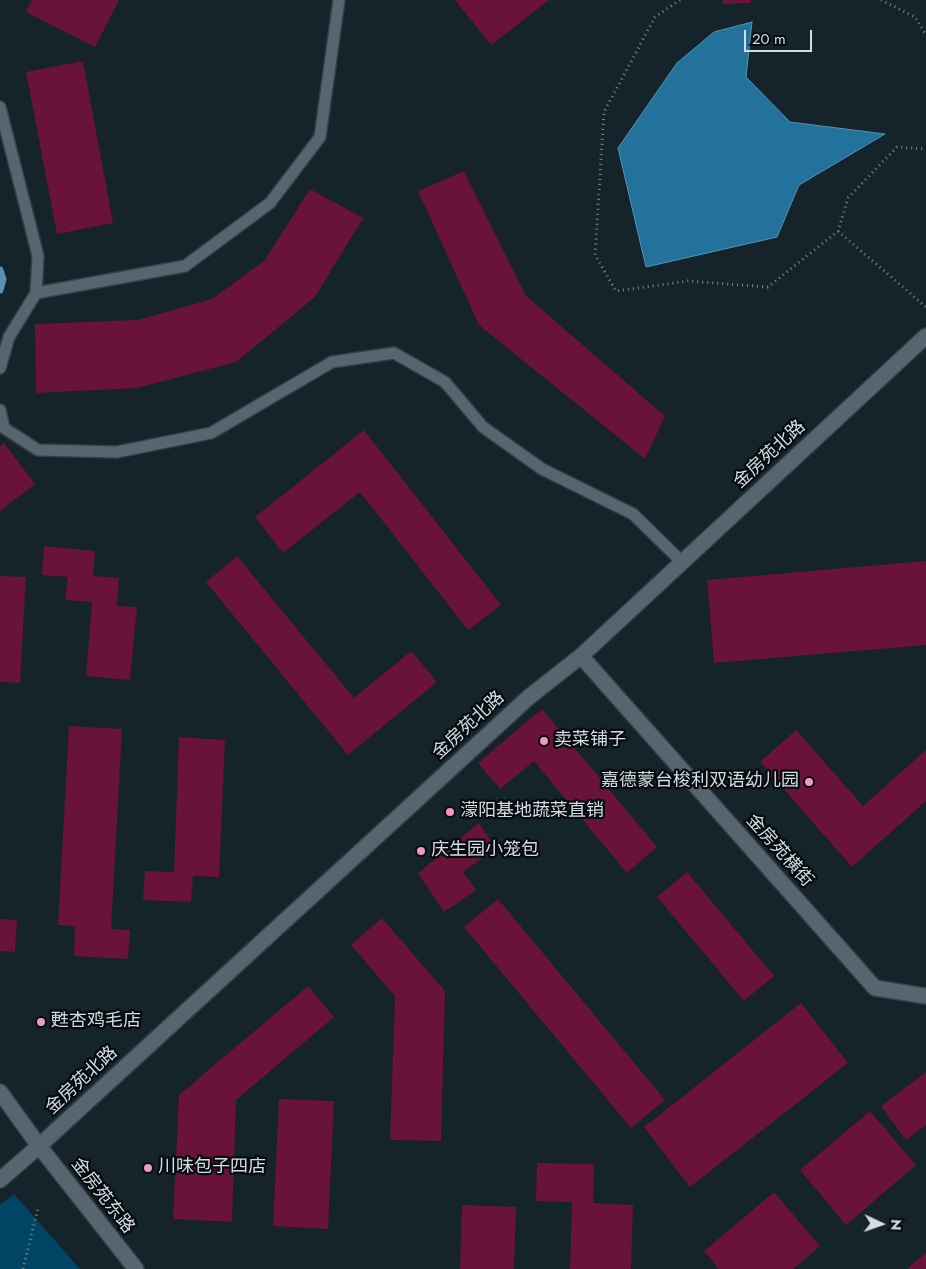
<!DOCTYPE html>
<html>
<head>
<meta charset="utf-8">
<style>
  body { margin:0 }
  #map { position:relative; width:926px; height:1269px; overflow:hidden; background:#15232b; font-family:Jost,sans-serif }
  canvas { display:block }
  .north { position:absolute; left:856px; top:1199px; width:50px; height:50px; -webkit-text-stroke:4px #060b0f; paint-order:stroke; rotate:93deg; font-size:14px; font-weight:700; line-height:20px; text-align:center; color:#d4dde2 }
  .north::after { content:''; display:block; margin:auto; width:18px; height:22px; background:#d4dde2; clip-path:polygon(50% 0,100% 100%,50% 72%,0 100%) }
  .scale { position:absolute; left:744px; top:30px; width:68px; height:22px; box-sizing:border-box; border:2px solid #d4dde2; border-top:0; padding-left:6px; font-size:15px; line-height:18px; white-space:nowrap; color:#d4dde2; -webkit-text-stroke:4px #060b0f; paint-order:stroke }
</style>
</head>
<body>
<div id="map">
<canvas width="926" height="1269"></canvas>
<div class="north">N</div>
<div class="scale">20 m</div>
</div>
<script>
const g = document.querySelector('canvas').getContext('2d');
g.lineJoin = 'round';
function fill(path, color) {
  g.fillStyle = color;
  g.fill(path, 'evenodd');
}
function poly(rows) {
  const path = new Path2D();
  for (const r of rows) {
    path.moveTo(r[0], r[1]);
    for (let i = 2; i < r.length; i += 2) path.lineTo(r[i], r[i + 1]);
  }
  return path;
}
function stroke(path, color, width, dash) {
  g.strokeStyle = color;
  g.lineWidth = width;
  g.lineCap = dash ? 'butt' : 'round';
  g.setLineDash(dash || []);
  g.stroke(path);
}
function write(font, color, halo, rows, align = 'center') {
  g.font = font + ' Jost,"Noto Sans SC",sans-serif';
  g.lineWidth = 4.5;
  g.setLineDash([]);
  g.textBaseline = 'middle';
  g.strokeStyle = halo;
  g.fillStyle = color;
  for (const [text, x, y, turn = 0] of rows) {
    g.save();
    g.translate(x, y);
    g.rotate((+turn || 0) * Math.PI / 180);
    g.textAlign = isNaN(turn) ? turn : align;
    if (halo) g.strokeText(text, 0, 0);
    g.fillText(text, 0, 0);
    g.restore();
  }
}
fill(poly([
  [14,1194,80,1269,0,1269,0,1205]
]), '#004564');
const water = poly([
  [752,22,746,77,790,122,885,134,799,185,777,237,646,267,618,148,677,63,714,32,752,22]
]);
fill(water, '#23729c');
stroke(water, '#5892b1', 1);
stroke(poly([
  [0,270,3,279,0,290]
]), '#5892b1', 7);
fill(poly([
  [32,0,119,0,95,47,26,12],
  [455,0,549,0,491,45],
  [723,0,751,0,751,3,723,4],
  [83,61,113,223,57,234,26,72],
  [464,171,526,296,665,416,645,459,479,325,418,191],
  [310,189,363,218,315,297,236,362,137,388,36,393,35,324,138,320,212,299,265,260],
  [364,430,501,605,468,630,360,492,283,553,255,517],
  [4,443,35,484,0,511,0,446],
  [44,546,95,551,93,576,119,578,117,606,137,607,130,680,86,676,92,602,65,600,68,577,42,575],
  [237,556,354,698,411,651,437,682,348,755,206,582],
  [926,561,926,645,714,663,707,580],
  [0,576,26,577,20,683,0,682],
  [542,709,657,847,627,873,534,761,500,789,478,763],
  [69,726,122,729,111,929,130,930,128,959,74,956,75,926,58,925],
  [796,730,863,806,926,750,926,801,852,867,760,762],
  [179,737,225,740,219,877,193,876,191,902,143,900,145,871,174,872],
  [479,823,496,849,463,872,476,890,444,912,418,873],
  [687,872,774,976,744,1001,657,897],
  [498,899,665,1100,631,1128,464,927],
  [382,918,445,991,441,1141,390,1140,395,996,351,945],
  [0,919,17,920,15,952,0,951],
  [308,986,334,1017,236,1100,232,1222,173,1219,179,1095],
  [801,1003,848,1063,690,1187,644,1127],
  [926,1072,926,1125,906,1140,881,1106],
  [279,1099,334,1101,328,1229,273,1226],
  [870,1111,916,1165,846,1225,800,1170],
  [537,1163,594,1164,593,1203,633,1205,631,1269,570,1269,572,1202,536,1201],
  [774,1192,820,1246,793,1269,719,1269,704,1251],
  [462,1205,516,1207,514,1269,460,1269],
  [926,1253,926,1269,909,1269,908,1268]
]), '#69123a');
const lane = poly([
  [0,107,38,256,36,293,9,337,0,368],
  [36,293,185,266,270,203,320,137,339,0],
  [0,410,4,428,38,450,117,452,211,433,332,362,394,353,445,382,483,427,542,469,633,514,682,562]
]);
const street = poly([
  [581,656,875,988,926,996]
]);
const secondary = poly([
  [0,1092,39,1146,136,1269],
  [0,1180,39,1146,529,697,581,656,926,336]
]);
stroke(lane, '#343e45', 14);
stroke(street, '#343e45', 18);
stroke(secondary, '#343e45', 18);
stroke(poly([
  [680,0,655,17,604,112,595,255,616,291,688,281,768,287,838,231,848,198,897,147,926,149],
  [881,0,915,17,926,35],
  [838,231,926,307],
  [23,1269,38,1208]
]), '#7b868d', 3, [1, 4]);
stroke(lane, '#56656f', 11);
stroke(street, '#56656f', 15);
stroke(secondary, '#56656f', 15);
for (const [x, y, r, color] of [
  [544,741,5,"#f09ab7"],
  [809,782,5,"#f09ab7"],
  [450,812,5,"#f09ab7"],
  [421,851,5,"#f09ab7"],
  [41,1022,5,"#f09ab7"],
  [148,1168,5,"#f09ab7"]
]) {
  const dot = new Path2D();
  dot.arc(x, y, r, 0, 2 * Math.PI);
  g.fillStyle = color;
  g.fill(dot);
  stroke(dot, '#060b0f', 2);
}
write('18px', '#d4dde2', '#060b0f', [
  ["金房苑北路",770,455,-43],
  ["金房苑北路",469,726,-43],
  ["金房苑横街",779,851,48],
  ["金房苑北路",82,1081,-43],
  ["金房苑东路",102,1196,52]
]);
write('18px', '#d4dde2', '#060b0f', [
  ["卖菜铺子",554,741],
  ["嘉德蒙台梭利双语幼儿园",799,782,"right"],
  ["濛阳基地蔬菜直销",460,812],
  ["庆生园小笼包",431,851],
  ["甦杏鸡毛店",51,1022],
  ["川味包子四店",158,1168]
], 'left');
</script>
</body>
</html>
